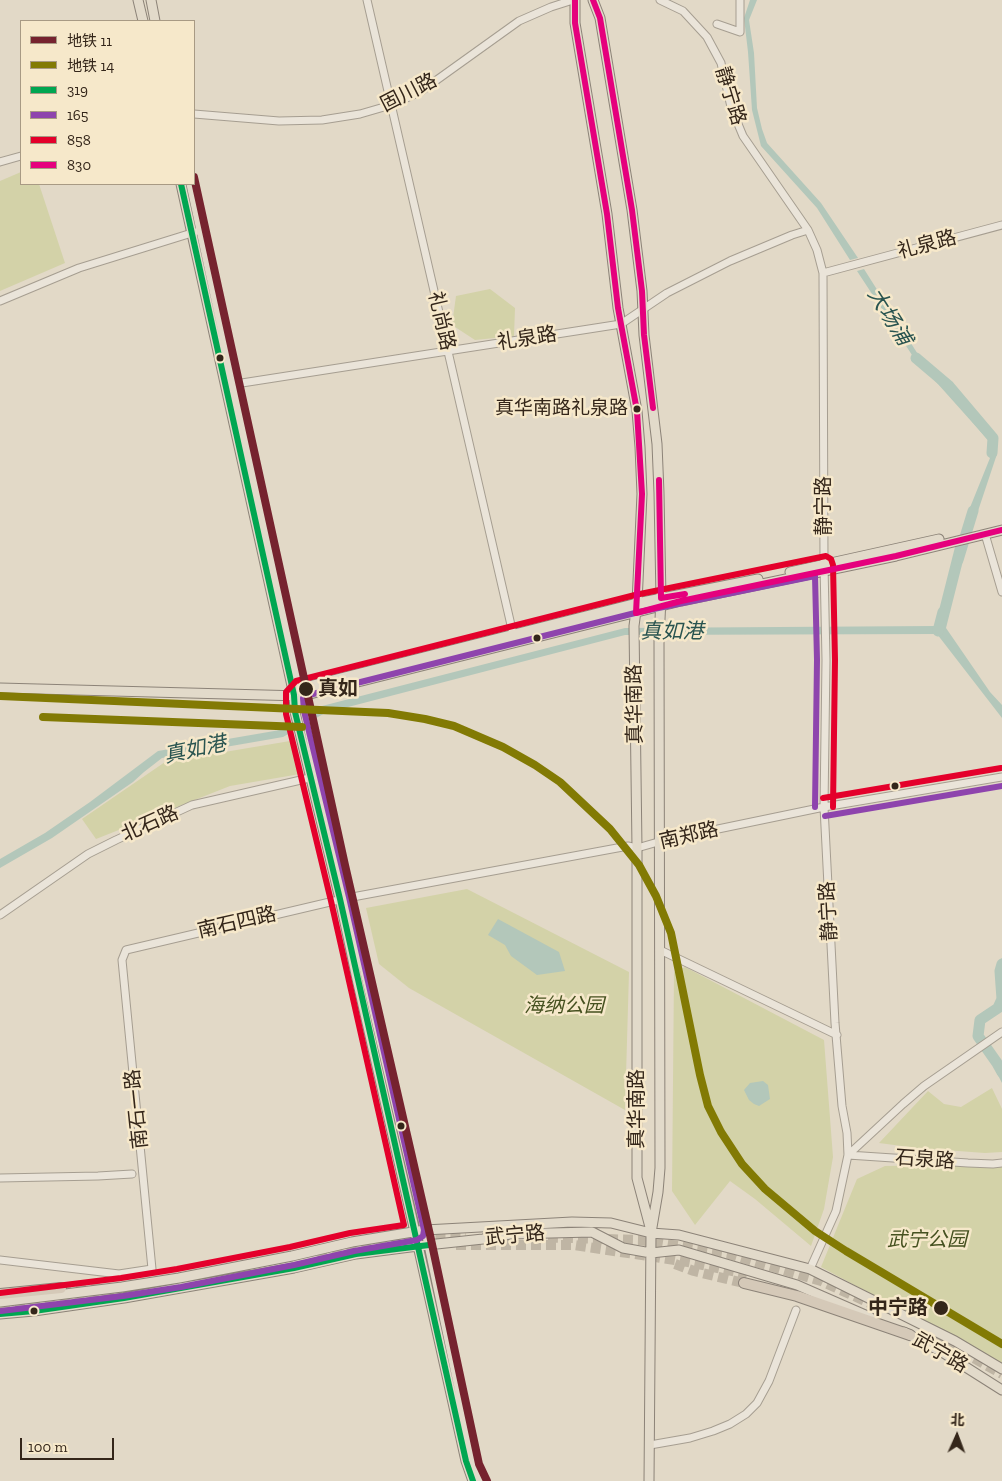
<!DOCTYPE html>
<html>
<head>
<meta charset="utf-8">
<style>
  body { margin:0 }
  #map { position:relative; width:1002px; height:1481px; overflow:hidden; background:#e2d9c7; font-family:"Zilla Slab","Noto Sans SC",serif }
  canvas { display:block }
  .legend { position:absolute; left:20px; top:20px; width:175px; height:165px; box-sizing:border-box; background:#f6e8ca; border:1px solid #a89a84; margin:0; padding:6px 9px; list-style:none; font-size:15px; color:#34261a }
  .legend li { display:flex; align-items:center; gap:10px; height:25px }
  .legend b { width:25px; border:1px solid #a89a84 }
  .north { position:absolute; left:932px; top:1411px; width:50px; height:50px; -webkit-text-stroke:4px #f6e8ca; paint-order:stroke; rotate:2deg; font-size:14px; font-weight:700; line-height:20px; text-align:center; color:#34261a }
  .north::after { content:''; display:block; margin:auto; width:18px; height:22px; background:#34261a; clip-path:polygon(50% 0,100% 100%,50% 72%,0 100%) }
  .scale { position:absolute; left:20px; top:1438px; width:94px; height:22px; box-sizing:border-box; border:2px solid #34261a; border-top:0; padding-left:6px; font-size:15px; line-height:18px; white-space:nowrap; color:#34261a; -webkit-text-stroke:4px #f6e8ca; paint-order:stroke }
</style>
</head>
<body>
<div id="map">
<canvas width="1002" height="1481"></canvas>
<ul class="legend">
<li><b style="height:6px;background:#76232f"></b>地铁 11</li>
<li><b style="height:6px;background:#827a04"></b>地铁 14</li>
<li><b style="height:6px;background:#00a651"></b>319</li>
<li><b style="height:6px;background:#8e44ad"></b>165</li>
<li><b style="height:6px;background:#e4002b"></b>858</li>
<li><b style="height:6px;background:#e5007d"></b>830</li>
</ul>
<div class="north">北</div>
<div class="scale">100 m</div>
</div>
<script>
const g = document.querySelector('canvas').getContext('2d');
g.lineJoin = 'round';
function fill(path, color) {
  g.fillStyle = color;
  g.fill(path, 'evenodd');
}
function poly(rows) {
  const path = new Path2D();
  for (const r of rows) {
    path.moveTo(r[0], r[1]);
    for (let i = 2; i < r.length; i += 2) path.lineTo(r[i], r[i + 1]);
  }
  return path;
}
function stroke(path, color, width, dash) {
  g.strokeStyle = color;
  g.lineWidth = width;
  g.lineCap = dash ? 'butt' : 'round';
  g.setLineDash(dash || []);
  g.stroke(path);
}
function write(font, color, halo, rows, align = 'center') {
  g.font = font + ' "Zilla Slab","Noto Sans SC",serif';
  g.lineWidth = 5;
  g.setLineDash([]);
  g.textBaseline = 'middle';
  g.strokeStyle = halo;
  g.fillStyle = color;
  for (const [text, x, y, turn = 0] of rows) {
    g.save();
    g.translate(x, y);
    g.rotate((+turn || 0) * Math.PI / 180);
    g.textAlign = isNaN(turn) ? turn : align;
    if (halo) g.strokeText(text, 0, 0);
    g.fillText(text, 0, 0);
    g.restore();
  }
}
fill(poly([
  [21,172,21,184,39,184,65,263,0,291,0,181],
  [490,289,515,308,514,336,475,340,452,325,456,296],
  [290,741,300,774,230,786,96,839,82,819,165,762],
  [467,889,629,972,625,1110,409,988,379,964,366,908],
  [685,967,824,1040,833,1157,824,1209,811,1246,755,1199,730,1181,695,1225,672,1191,674,972],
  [992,1088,1002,1109,1002,1152,985,1153,917,1148,879,1143,928,1091,944,1104,961,1107],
  [939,1165,1002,1167,1002,1365,821,1267,857,1179,885,1166]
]), '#d3d2a8');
fill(poly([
  [750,0,757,0,749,20,754,53,757,108,762,129,767,143,821,203,858,258,850,260,817,208,761,146,752,110,748,52,744,18],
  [864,269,926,367,949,386,993,438,997,454,978,511,969,524,965,526,969,510,992,453,988,440,912,355,857,271],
  [967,545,946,628,990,692,1002,705,1002,718,937,634,625,635,325,713,283,737,162,758,144,772,133,782,52,838,0,868,0,859,45,833,90,802,158,751,280,730,322,706,625,628,935,626,955,547],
  [498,919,559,952,565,971,537,975,511,956,505,945,488,935],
  [1002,958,1000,978,1002,999,1001,1010,980,1020,978,1036,995,1053,1002,1067,1002,1083,989,1058,974,1039,976,1019,983,1012,996,1004,998,998,996,980,998,962],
  [763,1081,768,1085,770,1099,759,1106,754,1104,749,1100,744,1090,750,1083]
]), '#b3c7ba');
stroke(poly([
  [916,358,949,386,993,438,992,453],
  [958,560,973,511],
  [938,631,943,612],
  [1002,964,1000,971,1002,999,998,1008,980,1020,978,1036,997,1063,1002,1072]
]), '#b3c7ba', 11);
stroke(poly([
  [533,1237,640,1240,729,1254,821,1281,876,1306],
  [456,1245,574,1245,688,1262,747,1274],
  [317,1254,400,1238,466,1238],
  [675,1264,694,1271,744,1283],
  [61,1288,100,1286],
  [0,1307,156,1289],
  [922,1329,1002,1374]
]), '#bfb5a4', 10, [10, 5]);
const minor = poly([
  [367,0,514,638],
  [660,0,683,11,707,37,721,63,731,107,743,136,808,230,817,250,823,273,824,565,826,660,824,807,835,1023,842,1106,847,1133,848,1155,836,1211,810,1269],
  [717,24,740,32,740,0],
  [194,114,279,121,322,120,360,114,391,105,420,92,519,21,551,7,573,0],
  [0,162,21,156],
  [823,273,1002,225],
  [0,301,79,268,195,232],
  [229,385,621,324,667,293,730,261,792,235,808,230],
  [985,534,1002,592],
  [0,915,88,854,116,840,192,805,314,777],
  [660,950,837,1035],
  [848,1155,903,1104,924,1086,1002,1032],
  [848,1155,968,1163,993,1164,1002,1163],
  [0,1178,98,1176,132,1174],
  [0,1260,119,1274,152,1269,122,960,126,950,347,898,628,846,637,848,665,840,824,807,1002,777],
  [650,1445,690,1438,713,1431,730,1424,746,1414,757,1403,769,1381,796,1310]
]);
const major = poly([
  [138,0,143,21],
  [151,0,155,21],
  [575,0,575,23,607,214,618,308,637,411,640,447,642,494,637,603,634,626,637,848,637,1178,650,1227],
  [593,0,600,18,632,210,642,291,644,335,657,444,659,493,661,598,659,641,660,1168,658,1192,651,1233,649,1481],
  [181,184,294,695,295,712,340,899,357,979,415,1232,466,1461,473,1481],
  [191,184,319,776,401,1126,429,1245,474,1459,481,1481],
  [790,572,939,539],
  [0,688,302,696,681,601,896,556,1002,530],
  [298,691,301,688,637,603,758,579],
  [0,1302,122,1287,179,1278,292,1256,352,1242,425,1230,572,1222,611,1223,651,1233,679,1235,810,1269,955,1341,1002,1369],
  [0,1314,34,1311,124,1298,294,1268,356,1254,418,1246,483,1239,510,1234,592,1232,623,1248,651,1253,679,1250,797,1285,870,1317],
  [904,1332,942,1352,1002,1390]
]);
const highway = poly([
  [744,1283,797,1296,910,1335],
  [0,1294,61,1288]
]);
stroke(minor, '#a69e91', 9);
stroke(major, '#8c8378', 11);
stroke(highway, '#8c8378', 12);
stroke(minor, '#eae4d9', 7);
stroke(major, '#e2daca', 9);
stroke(highway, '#d5c9b8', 10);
stroke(poly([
  [181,184,294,695,295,712,340,899,466,1461,473,1481],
  [0,1314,34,1311,124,1298,294,1268,356,1254,429,1245]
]), '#00a651', 6);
stroke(poly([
  [825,816,1002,786],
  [1,1311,123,1296,181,1287,294,1265,354,1251,417,1240,423,1236,424,1230,349,897,304,711,303,698,305,696,639,612,815,576,817,660,815,807]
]), '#8e44ad', 6);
stroke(poly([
  [823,798,1001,768],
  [0,1293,121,1278,177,1269,290,1247,350,1233,404,1225,331,901,286,714,286,692,296,681,635,595,826,556,831,559,833,565,835,660,833,807]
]), '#e4002b', 6);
stroke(poly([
  [575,0,575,23,607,214,618,308,637,411,642,494,636,613,681,601,896,556,1002,530],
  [593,0,600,18,632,210,642,291,644,335,653,408],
  [659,480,661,598,685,594]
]), '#e5007d', 6);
stroke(poly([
  [194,177,345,865,430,1235,479,1464,487,1481]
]), '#76232f', 8);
stroke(poly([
  [0,696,388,713,425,719,454,726,503,747,535,765,560,782,610,829,639,865,656,896,671,933,700,1075,708,1106,721,1132,742,1164,765,1189,815,1231,846,1251,1002,1344],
  [43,717,302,727]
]), '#827a04', 8);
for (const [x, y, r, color] of [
  [220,358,4.5,"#34261a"],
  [637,409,4.5,"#34261a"],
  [537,638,4.5,"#34261a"],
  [306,689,8,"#34261a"],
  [895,786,4.5,"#34261a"],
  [401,1126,4.5,"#34261a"],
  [941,1308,8,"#34261a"],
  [34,1311,4.5,"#34261a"]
]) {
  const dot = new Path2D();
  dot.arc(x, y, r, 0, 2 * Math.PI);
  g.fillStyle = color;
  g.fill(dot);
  stroke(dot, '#f6e8ca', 2);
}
write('19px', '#34261a', '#f6e8ca', [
  ["真华南路礼泉路",628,409]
], 'right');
write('20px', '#34261a', '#f6e8ca', [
  ["固川路",409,93,-27],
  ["静宁路",730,96,73],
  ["礼泉路",927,245,-15],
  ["礼尚路",441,321,77],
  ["礼泉路",527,339,-9],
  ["静宁路",824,506,-90],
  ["真华南路",635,704,-91],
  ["北石路",150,824,-24],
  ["南郑路",689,836,-13],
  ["静宁路",829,911,-93],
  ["南石四路",237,923,-13],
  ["南石一路",137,1109,-96],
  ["真华南路",637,1109,-90],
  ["石泉路",925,1160,4],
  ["武宁路",515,1236,-5],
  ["武宁路",940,1353,30]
]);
write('bold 20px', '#34261a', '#f6e8ca', [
  ["真如",318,689],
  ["中宁路",928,1308,"right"]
], 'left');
write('italic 20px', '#465120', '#f6e8ca', [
  ["海纳公园",564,1006],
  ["武宁公园",927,1240]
]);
write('italic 21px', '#295450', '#f6e8ca', [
  ["大场浦",889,317,58],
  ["真如港",672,632],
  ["真如港",195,750,-12]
]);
</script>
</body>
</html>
